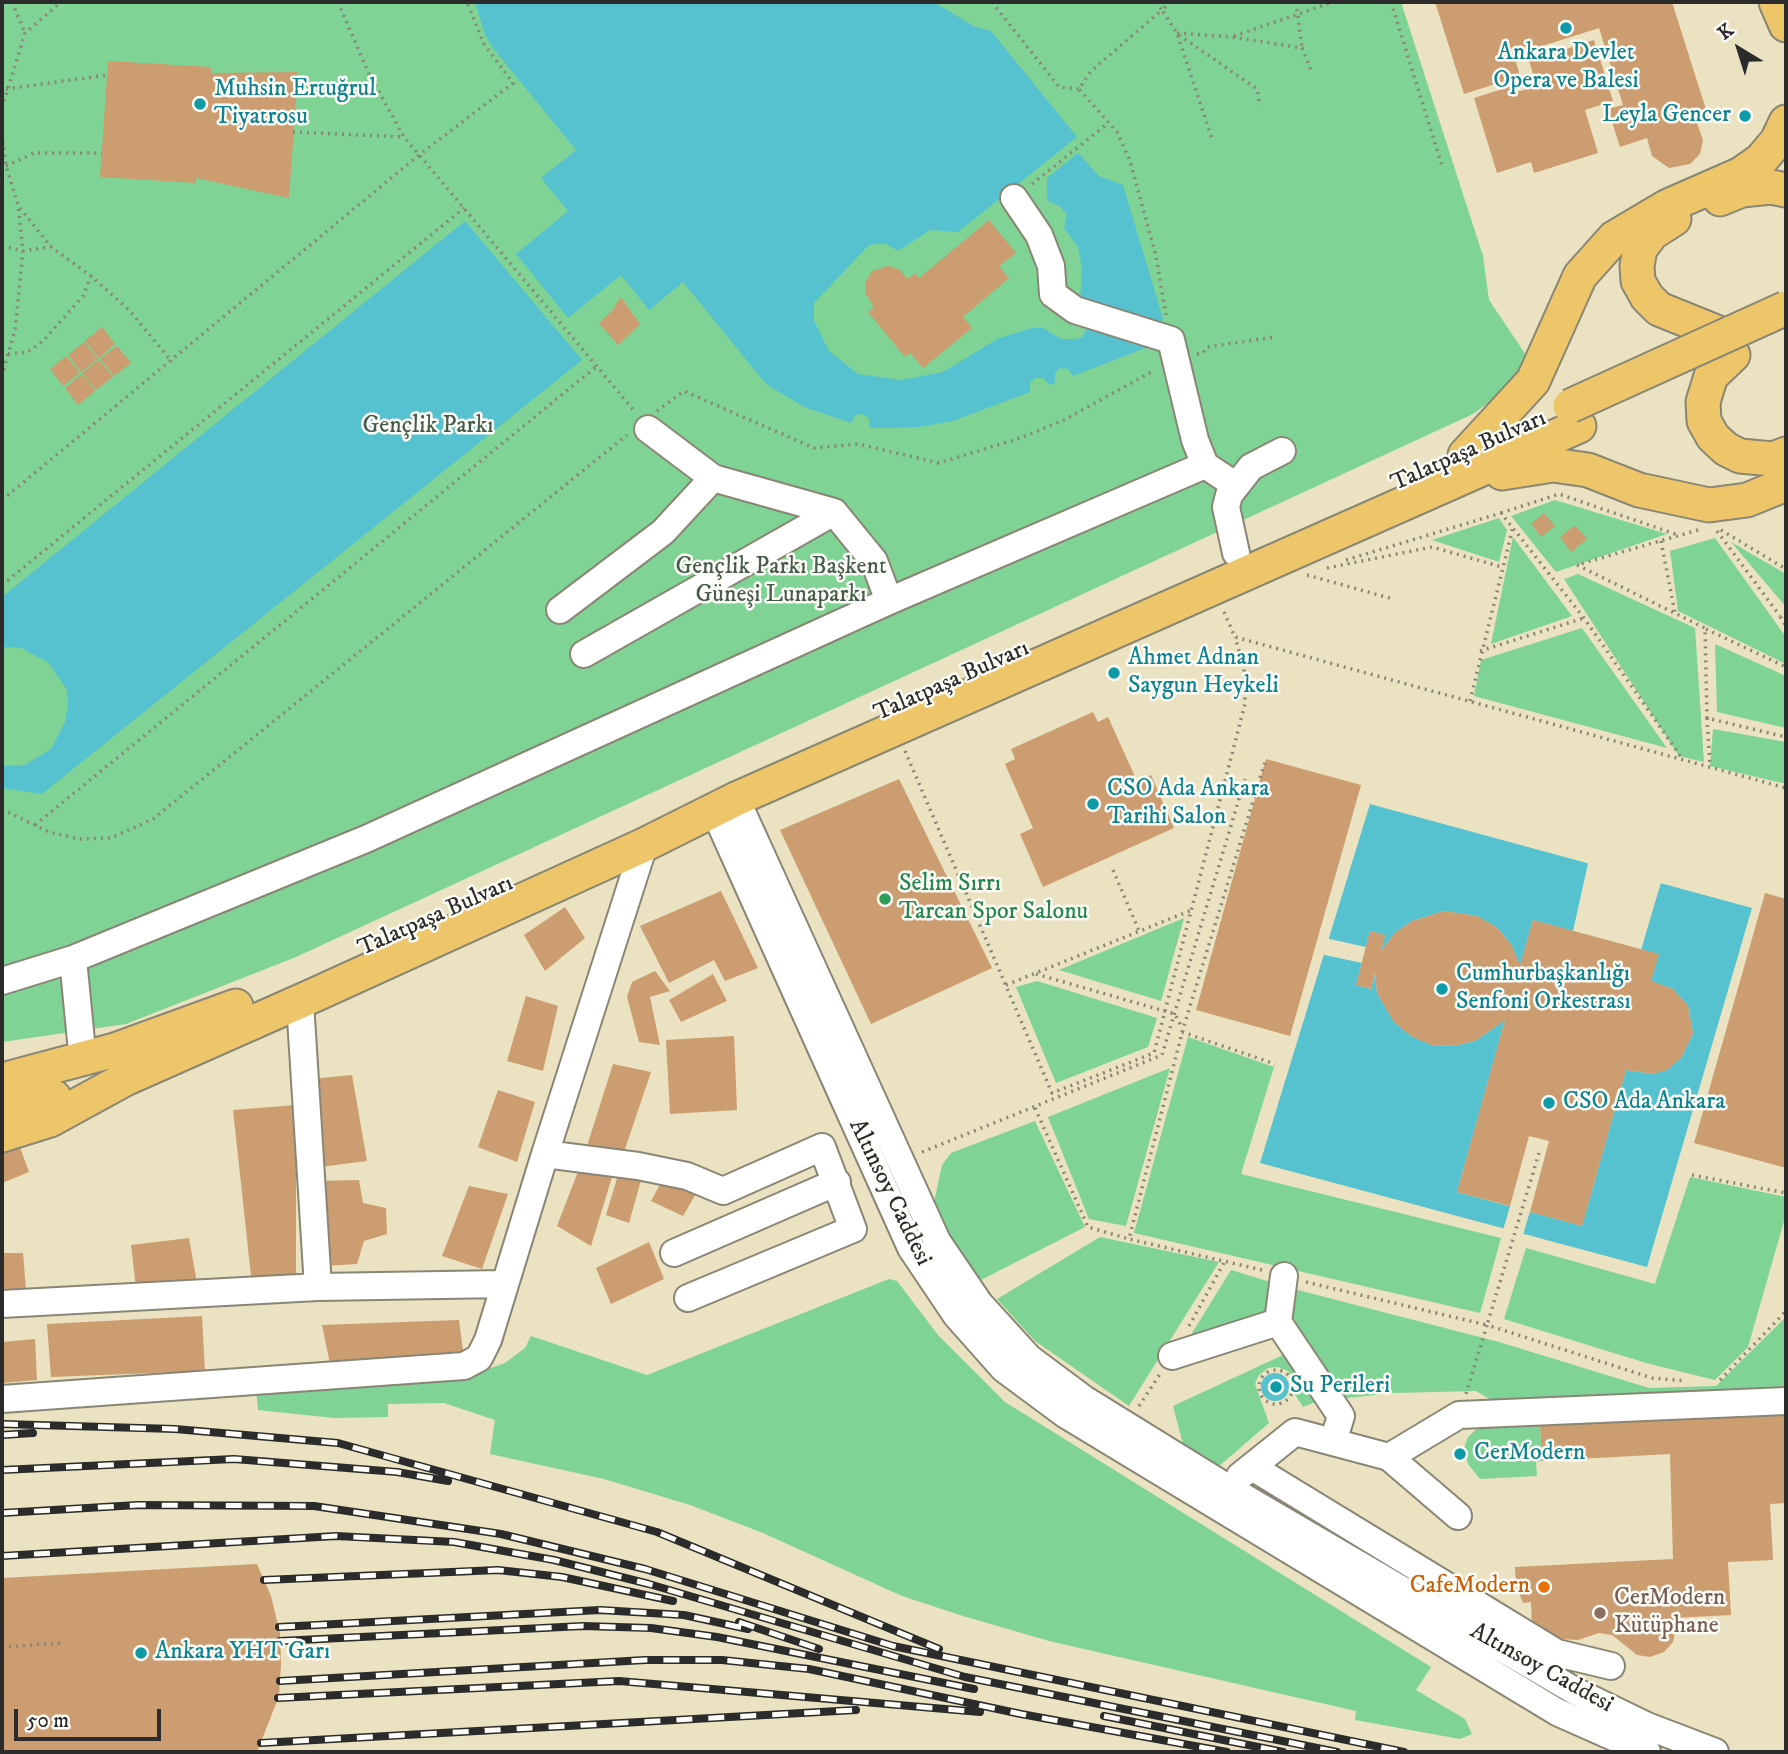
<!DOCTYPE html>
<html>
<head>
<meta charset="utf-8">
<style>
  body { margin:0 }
  #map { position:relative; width:1788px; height:1754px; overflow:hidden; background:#eae2c0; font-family:"IM FELL DW Pica",serif }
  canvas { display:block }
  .frame { position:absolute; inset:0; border:4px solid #2b2b2b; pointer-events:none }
  .north { position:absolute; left:1704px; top:14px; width:70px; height:70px; -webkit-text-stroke:5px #fdfcf7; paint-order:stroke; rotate:322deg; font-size:19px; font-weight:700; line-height:28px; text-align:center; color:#2b2b2b }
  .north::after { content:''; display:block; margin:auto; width:24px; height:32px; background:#2b2b2b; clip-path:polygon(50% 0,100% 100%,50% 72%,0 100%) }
  .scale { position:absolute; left:14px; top:1709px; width:147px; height:32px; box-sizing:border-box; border:4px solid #2b2b2b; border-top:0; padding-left:9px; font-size:21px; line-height:24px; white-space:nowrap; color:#2b2b2b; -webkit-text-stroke:5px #fdfcf7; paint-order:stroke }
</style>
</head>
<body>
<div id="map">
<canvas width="1788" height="1754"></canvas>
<div class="frame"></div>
<div class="north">K</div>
<div class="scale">50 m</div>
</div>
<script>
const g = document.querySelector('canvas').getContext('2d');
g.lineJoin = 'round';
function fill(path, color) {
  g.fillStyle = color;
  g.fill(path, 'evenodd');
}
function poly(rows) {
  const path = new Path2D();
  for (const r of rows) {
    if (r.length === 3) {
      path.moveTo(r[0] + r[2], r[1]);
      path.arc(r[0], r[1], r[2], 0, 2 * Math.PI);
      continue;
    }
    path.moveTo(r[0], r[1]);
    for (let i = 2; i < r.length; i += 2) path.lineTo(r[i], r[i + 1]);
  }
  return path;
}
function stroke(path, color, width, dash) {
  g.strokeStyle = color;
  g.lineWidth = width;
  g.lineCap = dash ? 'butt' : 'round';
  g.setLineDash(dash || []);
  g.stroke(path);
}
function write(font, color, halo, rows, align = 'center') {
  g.font = font + ' "IM FELL DW Pica",serif';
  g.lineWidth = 5;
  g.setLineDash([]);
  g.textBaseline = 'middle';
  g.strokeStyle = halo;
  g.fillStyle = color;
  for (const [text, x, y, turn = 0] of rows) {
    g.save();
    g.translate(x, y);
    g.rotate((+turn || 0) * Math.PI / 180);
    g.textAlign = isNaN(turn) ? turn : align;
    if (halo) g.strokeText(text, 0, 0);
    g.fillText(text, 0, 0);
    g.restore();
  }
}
fill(poly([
  [2,2,1401,2,1483,256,1489,300,1530,361,1506,390,1473,414,296,957,126,1024,2,1042],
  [1555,500,1667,534,1556,572,1511,516],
  [1499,518,1507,530,1499,562,1432,540],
  [1513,537,1572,616,1491,644],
  [1715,538,1786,637,1786,664,1678,611,1670,551],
  [1731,542,1786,574,1786,607],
  [1578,574,1695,628,1704,762,1679,756,1564,579],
  [1582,628,1667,748,1474,696,1481,660],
  [1715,644,1786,676,1786,728,1717,712],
  [1713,729,1786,742,1786,784,1710,766],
  [1184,918,1161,1001,1059,970],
  [1037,981,1157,1018,1148,1047,1056,1083,1016,987],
  [1188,1037,1274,1067,1241,1174,1501,1238,1480,1313,1134,1233],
  [1170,1068,1126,1226,1089,1219,1048,1117],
  [1035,1121,1085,1227,979,1281,940,1226,934,1202,942,1165,951,1153],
  [1690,1177,1786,1197,1786,1214,1748,1347,1715,1380,1646,1363,1504,1319,1526,1248,1655,1284],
  [1100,1237,1219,1262,1129,1406,1035,1341,997,1299],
  [1231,1270,1277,1284,1271,1317,1184,1346],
  [889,1279,897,1281,938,1335,1005,1402,1431,1667,1416,1690,1465,1719,1472,1734,1460,1739,1355,1720,1356,1711,1049,1641,963,1616,902,1596,763,1533,690,1505,604,1479,490,1454,495,1420,444,1403,388,1404,388,1417,334,1418,258,1410,256,1387,474,1374,505,1363,525,1348,531,1336,647,1375],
  [1290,1288,1499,1342,1649,1388,1716,1386,1786,1317,1786,1393,1498,1404,1476,1391,1393,1393,1338,1399,1284,1323],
  [1283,1355,1320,1400,1303,1407,1294,1393,1294,1379,1288,1371,1278,1367,1268,1368,1259,1375,1255,1384,1269,1423,1218,1467,1183,1444,1173,1406],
  [1540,1422,1542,1461,1536,1462,1537,1476,1480,1479,1468,1464,1464,1448,1468,1437,1482,1424]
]), '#7fd395');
fill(poly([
  [475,2,934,2,975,27,991,31,1077,137,958,232,930,230,898,251,885,243,869,245,814,303,814,321,829,351,858,374,901,380,943,372,999,338,1032,328,1043,328,1061,339,1076,339,1083,337,1087,326,1148,347,1073,376,1068,369,1060,368,1055,373,1055,383,1049,385,1043,378,1035,378,1030,383,1030,392,953,421,919,427,878,428,869,427,869,418,862,414,855,415,851,423,804,407,766,384,683,282,649,310,621,275,568,318,516,254,568,211,541,178,576,150,493,48,485,35],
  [1078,153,1099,176,1123,185,1163,319,1155,330,1080,303,1082,268,1078,247,1064,228,1067,215,1059,206,1049,202,1047,197,1047,178],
  [465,221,582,360,42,794,2,788,2,766,25,765,51,749,65,722,68,705,67,690,49,663,21,648,2,647,2,597],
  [1370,804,1752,908,1647,1267,1260,1163],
  [1444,911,1477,916,1496,927,1511,944,1520,966,1533,920,1658,954,1651,981,1673,989,1688,1006,1693,1033,1681,1058,1666,1070,1653,1074,1626,1070,1582,1226,1457,1192,1505,1020,1475,1041,1453,1046,1431,1045,1411,1036,1394,1022,1377,993,1375,974,1371,989,1356,985,1370,931,1385,935,1381,951,1395,933,1412,921],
  [1275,1387,14]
]), '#56c2cf');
fill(poly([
  [1589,859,1662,879,1641,950,1573,931],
  [1325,938,1366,947,1362,963,1320,954],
  [1511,1203,1531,1208,1523,1235,1503,1230]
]), '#eae2c0');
fill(poly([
  [1435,2,1672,2,1709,119,1697,123,1703,140,1700,154,1690,164,1669,168,1652,156,1647,138,1620,147,1608,109,1623,105,1599,28,1514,55,1520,76,1464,94],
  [1594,40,1613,101,1585,110,1598,153,1534,173,1531,162,1497,173,1474,98,1515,85,1517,92,1537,86,1529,61],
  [108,61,211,67,211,73,298,72,289,198,196,178,196,183,100,177],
  [989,220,1016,253,999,266,1009,278,963,317,972,328,923,368,910,353,905,357,868,312,874,307,865,293,866,281,872,271,889,266,900,270,907,279,915,273,919,278],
  [621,297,640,324,618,345,599,323,611,312],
  [102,327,115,344,99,358,85,341],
  [84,342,98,359,81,372,68,355],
  [117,346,131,363,114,376,100,359],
  [66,356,80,373,63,386,50,369],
  [99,360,113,377,96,390,82,373],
  [82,374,95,391,78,405,65,388],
  [1544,513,1555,526,1541,537,1531,524],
  [1575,525,1587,539,1571,552,1560,537],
  [1093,712,1098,722,1108,717,1137,781,1151,775,1174,828,1043,887,1020,834,1033,828,1005,764,1015,759,1011,749],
  [1266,759,1361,785,1290,1036,1196,1010],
  [899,779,992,968,871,1024,780,830],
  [721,891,758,968,725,981,714,960,669,983,640,926],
  [1765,893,1786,899,1786,1168,1694,1143],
  [565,907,585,938,545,971,524,935],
  [1444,911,1477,916,1496,927,1511,944,1520,965,1533,920,1659,954,1651,981,1673,989,1688,1006,1693,1033,1681,1058,1667,1070,1653,1074,1626,1070,1582,1226,1530,1212,1549,1141,1529,1136,1510,1206,1457,1192,1505,1020,1475,1041,1453,1046,1431,1045,1411,1036,1394,1022,1377,993,1375,973,1371,989,1356,985,1370,931,1385,935,1381,951,1395,933,1412,921],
  [655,971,670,991,650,997,660,1045,639,1042,627,997,632,982],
  [713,974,727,1001,681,1022,669,1000],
  [526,996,558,1006,543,1071,507,1061],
  [734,1036,737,1110,670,1114,666,1040],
  [613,1064,651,1072,623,1155,587,1146],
  [352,1075,367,1161,320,1167,312,1079],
  [498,1090,535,1102,517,1162,478,1147],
  [296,1105,296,1276,251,1276,233,1110],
  [18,1142,29,1172,2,1183,2,1145],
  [579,1169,612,1177,591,1246,557,1226],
  [618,1175,642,1177,629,1223,606,1215],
  [663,1179,697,1192,683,1216,651,1201],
  [359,1180,363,1203,386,1208,387,1234,364,1241,357,1264,324,1266,318,1181],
  [469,1186,508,1194,482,1269,442,1256],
  [189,1238,197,1283,136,1288,131,1245],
  [649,1242,664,1279,611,1304,596,1268],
  [2,1253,23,1253,26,1290,2,1292],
  [202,1316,205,1371,51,1377,47,1324],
  [459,1320,464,1358,330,1364,322,1325],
  [35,1339,37,1380,2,1383,2,1342],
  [1786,1408,1786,1503,1770,1504,1773,1560,1728,1562,1731,1615,1673,1618,1676,1628,1673,1642,1664,1652,1650,1657,1637,1655,1612,1635,1599,1633,1578,1640,1561,1639,1532,1626,1531,1602,1523,1603,1516,1586,1515,1567,1673,1559,1670,1454,1542,1461,1540,1422],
  [257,1564,271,1596,280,1633,281,1664,279,1696,257,1752,2,1752,2,1578]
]), '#cb9d70');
const minor = poly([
  [1014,198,1039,235,1051,266,1053,294,1075,310,1171,340,1195,440,1205,465,1235,485],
  [648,429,713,478,834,512,874,561,889,601],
  [1236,553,1226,507,1229,495,1251,467,1282,451],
  [560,610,663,532,713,478],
  [584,654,834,512],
  [736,799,937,1241,979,1303,1029,1358,1084,1399,1228,1488,1575,1691,1647,1726,1715,1752],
  [714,810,911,1248,956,1315,1004,1369,1066,1415,1557,1712,1647,1752],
  [644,845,545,1154,638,1166,687,1176,723,1191,822,1147,853,1229,688,1298],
  [2,981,73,959],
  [300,1002,318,1287],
  [82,1051,73,959,366,839,889,601,1205,465],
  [674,1253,837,1182],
  [2,1304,318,1287,504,1284],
  [1278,1322,1341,1416,1333,1442],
  [1172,1356,1278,1322,1284,1276],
  [2,1399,464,1366,479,1358,488,1340,545,1154],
  [1389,1457,1459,1415,1786,1401],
  [1252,1467,1557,1653,1611,1666],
  [1240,1476,1295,1432,1389,1457,1458,1516]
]);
const major = poly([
  [1776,2,1786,25],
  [1720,199,1742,190,1771,187,1786,190],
  [1674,219,1652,233,1640,249,1637,266,1638,281,1647,297,1659,309,1726,336],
  [1733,355,1711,376,1703,402,1704,421,1713,437,1726,449,1740,456,1773,459,1786,454],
  [1465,455,1533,381,1580,276,1614,238,1668,206,1741,174,1761,160,1777,141,1786,122],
  [1502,473,1553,465,1588,470,1639,490,1709,505,1747,500,1786,484],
  [2,1080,115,1050,236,1006],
  [2,1110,54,1097],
  [2,1135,50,1120,125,1079,310,997,644,845,736,799,1579,426]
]);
stroke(minor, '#8a8676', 30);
stroke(major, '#8a8676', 37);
stroke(poly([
  [12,2,25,33],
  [338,2,368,72,404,137,636,413],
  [992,2,1059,87,1079,89],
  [1156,2,1162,10,1091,71,1079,89,1117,132,1130,161,1156,256,1166,315],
  [1171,2,1162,10,1177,33,1212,139],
  [1296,2,1302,48],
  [1391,2,1443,169],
  [1177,33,1232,37,1302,48,1312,73],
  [1179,35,1257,89,1260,106],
  [1234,36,1333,2],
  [6,89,107,75],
  [2,108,25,33,61,2],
  [293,132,404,137],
  [2,134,6,166,18,205,23,251,15,330,2,375],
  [6,166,34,153,102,153],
  [1032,184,1107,124],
  [20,208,51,247],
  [2,246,23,251,51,247,91,276,129,310,172,362],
  [8,354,28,352,44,340,83,296,91,276],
  [1197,354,1203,353,1207,347,1275,337],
  [657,411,684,391,814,448,858,444,939,463,1023,437,1064,420,1155,370],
  [2,500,419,155,513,83,484,44,467,2],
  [1501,513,1559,494,1678,535],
  [1698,530,1577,565,1705,628,1707,718,1786,737],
  [1721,530,1786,569],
  [1717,531,1780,616],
  [1661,541,1675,613],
  [1346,560,1501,513,1584,618,1681,757],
  [1327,568,1432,547,1502,567],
  [1307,575,1393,599],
  [2,585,464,208],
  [1224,612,1235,637,1786,788],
  [1786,614,1780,616,1786,626],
  [1706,629,1786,667],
  [1480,651,1584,618],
  [1470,701,1513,527],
  [1707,718,1710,766],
  [905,751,1052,1093,1154,1053,1245,704,1244,668,1235,637],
  [2,809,49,832,79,839,111,838,153,819,627,435],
  [35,825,597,366],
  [1113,870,1139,931],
  [1036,974,1175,1014,1182,1028],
  [1006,985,1192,910],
  [1182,1032,1275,1064],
  [1035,1108,1088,1227,1129,1239],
  [922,1152,1162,1055,1245,779],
  [1692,1175,1786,1193],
  [1262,1270,1129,1239,1183,1029,1266,759],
  [1306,1282,1487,1325,1539,1153],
  [1189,1326,1225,1261],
  [1276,1387,17],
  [1720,1380,1786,1311],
  [1466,1394,1487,1325,1652,1378,1686,1381],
  [1139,1406,1160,1374],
  [2,1647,60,1643]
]), '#8a8676', 3.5, [2, 5]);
stroke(minor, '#fff', 26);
stroke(major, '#ecc669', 33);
const rail = poly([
  [2,1424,175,1429,338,1443,657,1532,939,1649],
  [2,1435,33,1433],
  [2,1470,234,1459,397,1472,448,1481],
  [2,1513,138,1505,314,1506,501,1534,645,1569,893,1646,1404,1752],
  [2,1556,336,1536,454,1542,554,1560,649,1584,965,1677,1337,1752],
  [264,1580,498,1570,562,1577,673,1601],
  [739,1622,819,1649],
  [279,1627,600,1610,684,1615,748,1629],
  [280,1641,583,1626,651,1628,717,1637,974,1689],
  [280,1681,645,1660,722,1660,809,1669,1021,1714,1227,1752],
  [278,1698,619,1681,980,1712],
  [1104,1716,1283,1752],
  [261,1743,856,1710]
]);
stroke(rail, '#2b2b2b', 8);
stroke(rail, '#fdfcf7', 5, [16]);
const majorBridge = poly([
  [1570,406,1786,308]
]);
stroke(majorBridge, '#8a8676', 37, []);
stroke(majorBridge, '#ecc669', 33);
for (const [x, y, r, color] of [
  [1566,28,7,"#0f9aa8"],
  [200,104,7,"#0f9aa8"],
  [1745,116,7,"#0f9aa8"],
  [1114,673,7,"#0f9aa8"],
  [1093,804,7,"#0f9aa8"],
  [885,899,7,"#2e9e5b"],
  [1442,989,7,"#0f9aa8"],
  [1549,1103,7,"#0f9aa8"],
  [1276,1387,7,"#0f9aa8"],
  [1460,1454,7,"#0f9aa8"],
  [1544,1587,7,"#e8710a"],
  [1600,1613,7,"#8d6e63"],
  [141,1653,7,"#0f9aa8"]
]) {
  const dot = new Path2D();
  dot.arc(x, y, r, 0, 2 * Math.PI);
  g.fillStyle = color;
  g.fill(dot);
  stroke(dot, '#fdfcf7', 2.5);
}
write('24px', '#0d838f', '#fdfcf7', [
  ["Ankara Devlet",1566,54,"center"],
  ["Opera ve Balesi",1566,82,"center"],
  ["Muhsin Ertuğrul",214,90],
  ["Tiyatrosu",214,118],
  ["Leyla Gencer",1731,116,"right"],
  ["Ahmet Adnan",1128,659],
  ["Saygun Heykeli",1128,687],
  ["CSO Ada Ankara",1107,790],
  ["Tarihi Salon",1107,818],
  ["Cumhurbaşkanlığı",1456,975],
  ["Senfoni Orkestrası",1456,1003],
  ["CSO Ada Ankara",1563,1103],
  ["Su Perileri",1290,1387],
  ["CerModern",1474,1454],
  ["Ankara YHT Garı",155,1653]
], 'left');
write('24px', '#445d4b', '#fdfcf7', [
  ["Gençlik Parkı",428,427],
  ["Gençlik Parkı Başkent",781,568],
  ["Güneşi Lunaparkı",781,596]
]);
write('24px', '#2b2b2b', '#fdfcf7', [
  ["Talatpaşa Bulvarı",1469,452,-24],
  ["Talatpaşa Bulvarı",952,682,-24],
  ["Talatpaşa Bulvarı",436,917,-24],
  ["Altınsoy Caddesi",889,1193,64],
  ["Altınsoy Caddesi",1541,1669,29]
]);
write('24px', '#27864d', '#fdfcf7', [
  ["Selim Sırrı",899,885],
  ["Tarcan Spor Salonu",899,913]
], 'left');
write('24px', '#c56008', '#fdfcf7', [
  ["CafeModern",1530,1587]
], 'right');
write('24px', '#785e54', '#fdfcf7', [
  ["CerModern",1614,1599],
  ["Kütüphane",1614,1627]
], 'left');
</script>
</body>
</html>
